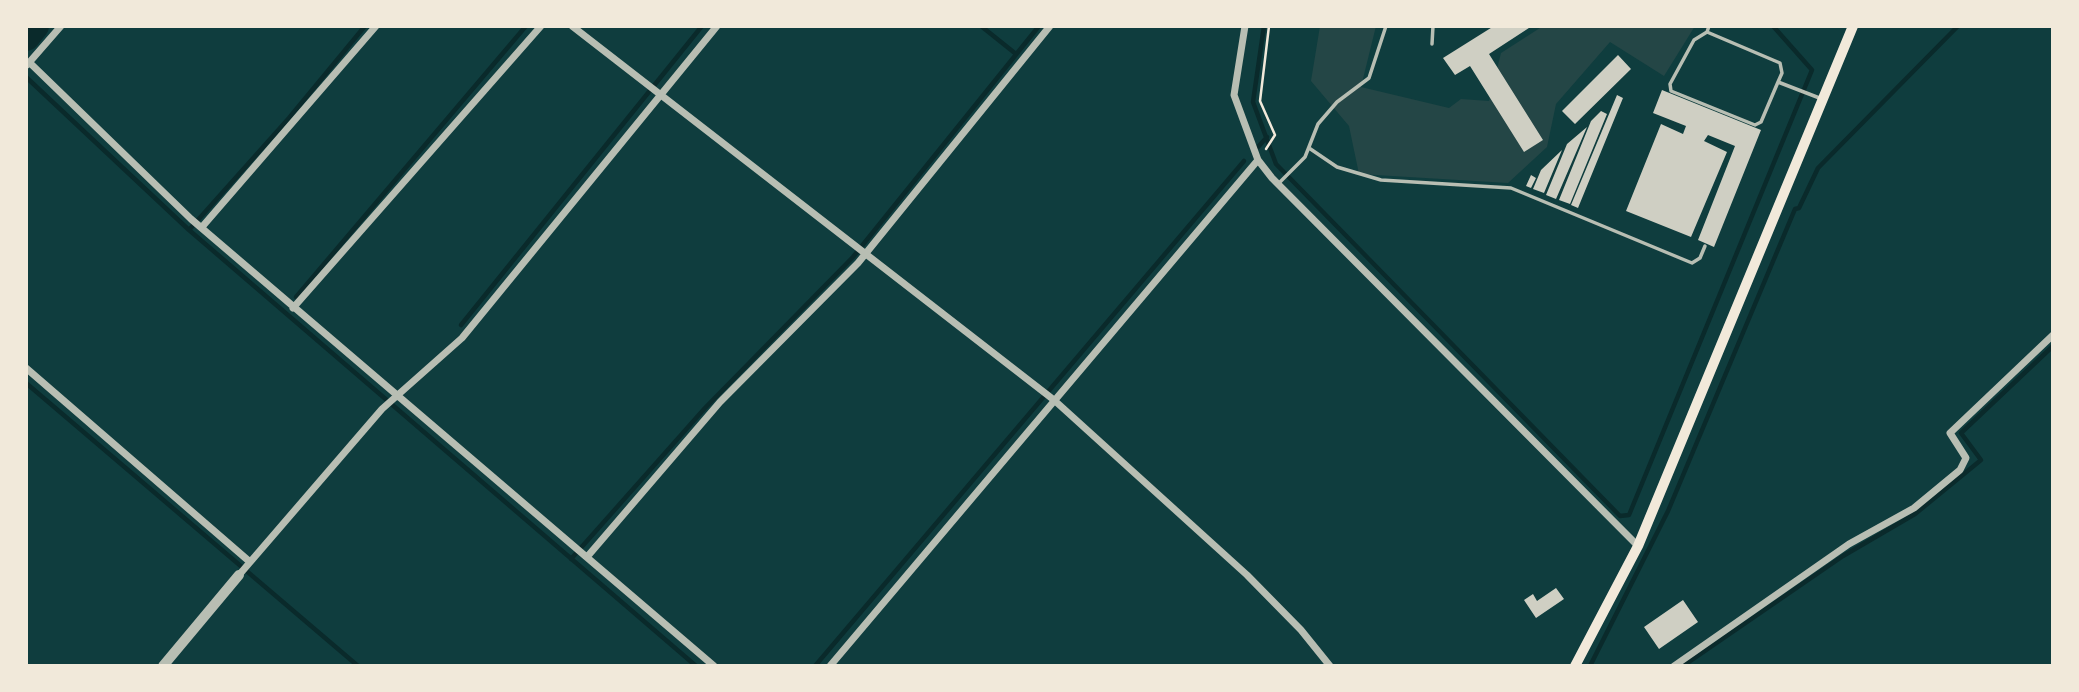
<!DOCTYPE html>
<html>
<head>
<meta charset="utf-8">
<style>
  body { margin:0 }
  #map { position:relative; width:2079px; height:692px; overflow:hidden; background:#0f3d3e; font-family:"Fira Sans Condensed",sans-serif }
  canvas { display:block }
  .frame { position:absolute; inset:0; border:28px solid #f1e9da; pointer-events:none }
</style>
</head>
<body>
<div id="map">
<canvas width="2079" height="692"></canvas>
<div class="frame"></div>
</div>
<script>
const g = document.querySelector('canvas').getContext('2d');
g.lineJoin = 'round';
function fill(path, color) {
  g.fillStyle = color;
  g.fill(path, 'evenodd');
}
function poly(rows) {
  const path = new Path2D();
  for (const r of rows) {
    path.moveTo(r[0], r[1]);
    for (let i = 2; i < r.length; i += 2) path.lineTo(r[i], r[i + 1]);
  }
  return path;
}
function stroke(path, color, width, dash) {
  g.strokeStyle = color;
  g.lineWidth = width;
  g.lineCap = dash ? 'butt' : 'round';
  g.setLineDash(dash || []);
  g.stroke(path);
}
fill(poly([
  [1320,26,1376,26,1361,87,1449,108,1461,99,1489,101,1501,53,1543,26,1695,26,1664,76,1610,42,1556,104,1547,147,1508,183,1359,174,1349,126,1311,81]
]), '#244646');
stroke(poly([
  [981,26,1016,54],
  [1264,26,1253,102,1276,164,1620,516,1629,515,1812,70,1773,26],
  [26,77,189,230,696,666],
  [1258,147,1267,137],
  [189,230,289,118,365,26],
  [296,297,526,26],
  [461,325,702,26],
  [26,383,358,666],
  [571,559,705,408,853,257,1039,26],
  [815,666,1244,161],
  [1590,666,1668,511,1795,209,1799,208,1818,168,1958,26],
  [1683,666,1843,556,1915,514,1981,460,1961,433,2053,346]
]), '#0a2a2b', 4.5);
stroke(poly([
  [26,37,35,26]
]), '#0a2a2b', 28);
fill(poly([
  [1494,26,1532,26,1489,54,1543,140,1524,152,1470,66,1455,75,1443,58],
  [1618,55,1631,69,1575,124,1562,111],
  [1662,90,1761,130,1714,247,1698,240,1735,146,1708,135,1704,141,1727,152,1691,237,1626,211,1661,124,1683,134,1686,126,1653,113],
  [1617,95,1623,98,1578,208,1571,205],
  [1601,111,1607,114,1570,204,1559,200,1591,121],
  [1587,127,1556,199,1546,195,1567,144],
  [1562,150,1544,193,1533,189,1541,170],
  [1531,175,1536,178,1531,188,1526,186],
  [1556,588,1564,599,1536,618,1524,600,1533,594,1537,601],
  [1683,600,1698,622,1659,649,1644,627]
]), '#cfcfc3');
stroke(poly([
  [1266,149,1275,135,1260,101,1269,26]
]), '#f1e9da', 2.5);
stroke(poly([
  [1709,26,1707,32,1780,63,1782,73,1778,82,1822,99],
  [1707,32,1694,40,1670,84,1671,91,1755,125,1761,122,1778,82],
  [1432,44,1433,26],
  [1309,148,1337,167,1381,180,1511,188,1692,263,1700,258,1705,246],
  [1278,184,1305,157,1318,124,1337,102,1369,78,1386,26]
]), '#b8beb3', 3.5);
stroke(poly([
  [572,26,1054,400,1247,575,1301,630,1330,666],
  [1245,26,1234,95,1258,160,1272,178,1638,546],
  [29,62,191,219,714,666],
  [27,65,61,26],
  [202,227,376,26],
  [293,308,541,26],
  [26,368,250,562],
  [587,557,720,402,858,263,1050,26],
  [239,575,382,409,462,338,717,26],
  [830,666,1258,160],
  [1674,666,1849,544,1914,508,1960,470,1966,458,1950,433,2053,335]
]), '#b8beb3', 7);
stroke(poly([
  [163,666,239,575]
]), '#b8beb3', 10);
stroke(poly([
  [1575,666,1638,546,1853,26]
]), '#f1e9da', 10);
</script>
</body>
</html>
